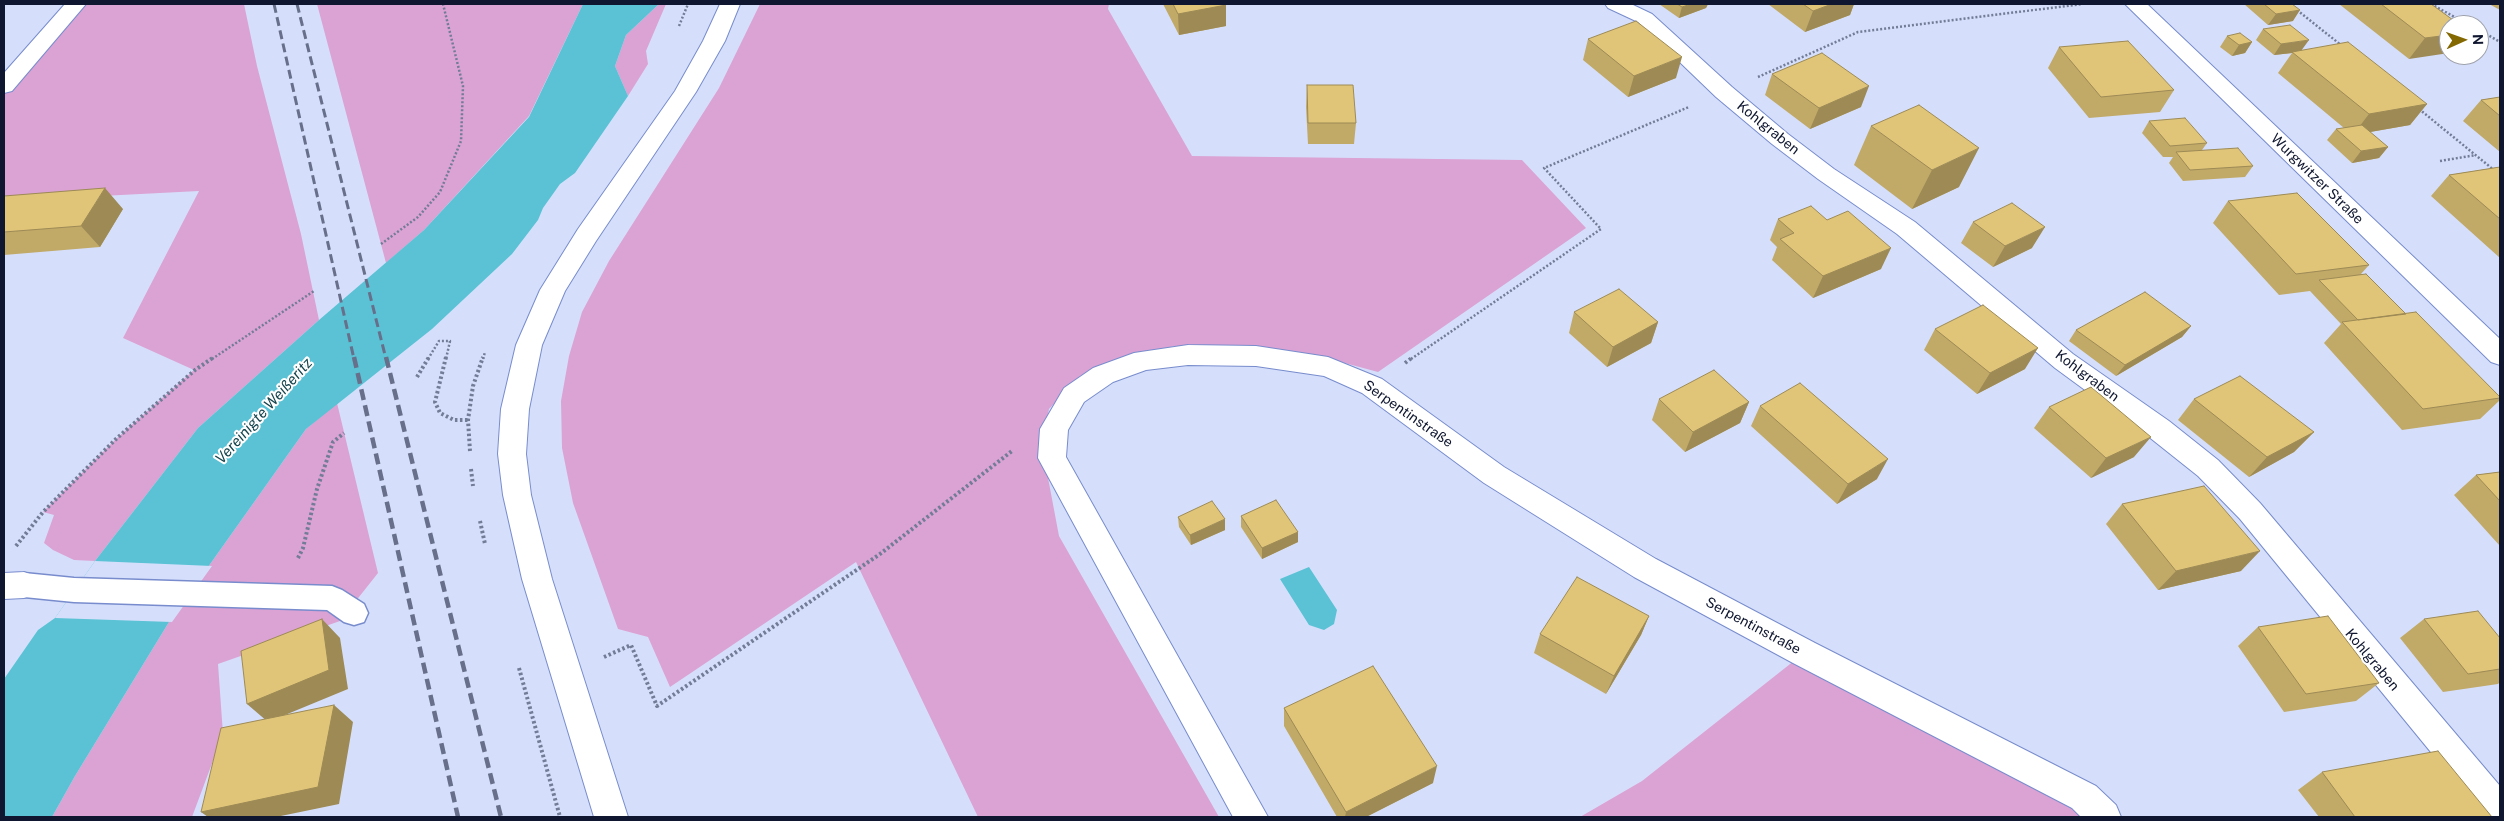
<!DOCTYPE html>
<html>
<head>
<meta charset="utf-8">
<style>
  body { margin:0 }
  #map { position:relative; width:2504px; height:821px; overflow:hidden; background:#d5dffb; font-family:"Public Sans",sans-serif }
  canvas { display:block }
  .frame { position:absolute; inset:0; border:5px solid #0f162f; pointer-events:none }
  .north { position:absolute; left:2439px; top:15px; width:50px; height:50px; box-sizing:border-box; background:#fff; border:1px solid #9fa2ac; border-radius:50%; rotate:88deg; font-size:14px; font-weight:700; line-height:20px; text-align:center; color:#0f162f }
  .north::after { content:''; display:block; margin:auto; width:18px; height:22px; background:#846903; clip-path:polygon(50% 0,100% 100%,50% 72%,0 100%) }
</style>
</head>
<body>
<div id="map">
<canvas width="2504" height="821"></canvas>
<div class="frame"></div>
<div class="north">N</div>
</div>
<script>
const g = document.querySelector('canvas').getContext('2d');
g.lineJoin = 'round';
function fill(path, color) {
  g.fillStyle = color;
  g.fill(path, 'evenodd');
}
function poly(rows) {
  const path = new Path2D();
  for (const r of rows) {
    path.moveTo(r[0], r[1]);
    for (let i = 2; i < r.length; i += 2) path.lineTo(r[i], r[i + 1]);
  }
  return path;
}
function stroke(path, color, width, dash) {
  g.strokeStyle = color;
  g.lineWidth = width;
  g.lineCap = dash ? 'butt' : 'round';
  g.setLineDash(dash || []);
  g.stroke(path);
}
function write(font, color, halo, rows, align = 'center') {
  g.font = font + ' "Public Sans",sans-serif';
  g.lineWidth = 4;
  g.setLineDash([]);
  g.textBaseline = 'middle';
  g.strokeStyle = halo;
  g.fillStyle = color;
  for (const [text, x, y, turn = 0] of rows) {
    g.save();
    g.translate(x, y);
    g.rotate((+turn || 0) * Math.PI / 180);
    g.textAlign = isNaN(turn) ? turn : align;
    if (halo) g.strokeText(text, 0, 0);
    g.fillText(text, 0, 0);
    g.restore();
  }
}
fill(poly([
  [76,4,244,4,257,66,301,234,319,320,198,428,95,561,74,560,53,550,44,543,54,515,43,512,116,439,194,370,123,338,199,191,4,201,4,86],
  [317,4,583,4,529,116,424,230,386,263],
  [659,4,666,4,646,51,648,64,628,96,615,66,626,35],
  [760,4,1109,4,1108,9,1192,156,1522,160,1586,228,1378,372,1326,358,1251,347,1175,346,1121,357,1080,376,1049,409,1042,446,1059,536,1219,817,978,817,856,562,670,687,648,637,618,629,573,503,562,448,561,401,569,356,582,312,609,261,719,88],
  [337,403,378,573,340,621,218,664,223,734,192,817,52,817,75,776,169,622,306,429],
  [1804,653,2084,797,2104,817,1580,817,1642,781]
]), '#dba3d4');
fill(poly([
  [583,4,659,4,626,35,615,66,628,96,575,173,560,184,543,208,538,220,512,254,432,329,306,429,169,622,75,776,52,817,4,817,4,679,38,630,55,618,95,561,198,428,319,320,424,230,529,117],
  [1309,567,1337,610,1334,624,1324,630,1309,625,1280,579]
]), '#5ac2d4');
fill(poly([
  [95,561,212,566,172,622,55,618]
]), '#d5dffb');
const lane = poly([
  [24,573,74,578,332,586,342,590,364,604,368,613,364,622,354,625,344,622,327,610,74,602,24,597,14,593,10,585,14,577,24,573]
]);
const street = poly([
  [65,4,86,4,12,91,4,93,4,73,65,4],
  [1605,4,1631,4,1652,14,1732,87,1788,134,1834,169,1915,222,2073,354,2169,421,2218,460,2260,503,2500,786,2500,817,2484,817,2240,519,2198,476,2149,437,2055,368,1897,234,1818,179,1772,144,1716,97,1638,22,1608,8,1605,4],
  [1188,345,1256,346,1328,357,1382,379,1504,467,1656,559,1815,643,2096,786,2116,805,2121,817,2081,817,2072,808,1793,663,1634,577,1484,483,1362,393,1324,376,1256,366,1188,365,1146,370,1113,382,1084,402,1068,430,1066,457,1268,817,1233,817,1038,458,1040,429,1064,388,1093,368,1134,353,1188,345],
  [24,572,35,576,39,585,35,594,24,598,4,599,4,573,24,572]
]);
const secondary = poly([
  [720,4,740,4,725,41,696,92,596,241,565,291,542,345,529,409,526,454,531,495,552,579,628,817,594,817,522,579,503,495,498,454,501,409,516,345,540,290,578,229,675,91,703,41,720,4],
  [2125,4,2147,4,2500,339,2500,365,2491,362,2125,4]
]);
stroke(lane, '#788ccd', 3);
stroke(street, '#788ccd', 2);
stroke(secondary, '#788ccd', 2);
stroke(poly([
  [2431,4,2469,25],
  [2297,10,2341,45],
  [679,26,688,4],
  [2479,30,2500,42],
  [1758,77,1858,32,2082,4],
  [2419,109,2500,175],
  [2440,161,2476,155],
  [381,244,418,217,440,192,461,141,463,86,443,4],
  [212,359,314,291],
  [428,359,439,341,450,341,446,359],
  [483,359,485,352],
  [1411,359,1601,229,1544,168,1689,107]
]), '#737c96', 2.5, [2, 2]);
stroke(poly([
  [446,357,435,402,440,413,454,420,468,420],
  [1405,363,1413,357],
  [417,377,429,357],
  [470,451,468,420,473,386,483,357],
  [471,469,473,486],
  [480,521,485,544],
  [16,546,43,512,116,439,195,370,214,357],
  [298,558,303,548,317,489,333,442,344,433],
  [604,657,631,645,657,706,880,554,1012,451],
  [519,668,560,817]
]), '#737c96', 4, [2.5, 2.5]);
fill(lane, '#fff');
fill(street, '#fff');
fill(secondary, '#fff');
stroke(poly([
  [274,4,354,359],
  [297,4,386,359]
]), '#676f8a', 3, [9, 4.5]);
stroke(poly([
  [354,357,458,817],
  [386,357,501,817]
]), '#676f8a', 4.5, [11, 5.5]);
fill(poly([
  [1163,4,1225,4,1226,5,1226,26,1179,35],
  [1659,4,1708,4,1706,8,1679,18],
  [1768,4,1854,4,1850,15,1805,32],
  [2244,4,2292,4,2293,21,2268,25],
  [2339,4,2431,4,2460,25,2409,59],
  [2489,4,2500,4,2500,10],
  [2263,29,2302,50,2427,104,2410,125,2370,132,2388,147,2379,158,2352,163,2327,140,2336,129,2344,128,2278,73,2292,53,2274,55,2256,40],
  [2227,36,2252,42,2245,53,2232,56,2220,47],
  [1588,39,1676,78,1628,97,1583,60],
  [2059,47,2174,90,2160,112,2089,118,2048,68],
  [1772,74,1861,107,1810,129,1765,95],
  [1307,85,1356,123,1354,144,1308,144,1306,107],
  [2500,97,2500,152,2463,121,2481,100],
  [2149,121,2207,143,2202,150,2253,166,2245,177,2183,181,2169,163,2173,157,2163,157,2142,133],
  [1871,126,1959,187,1912,209,1854,165],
  [2500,167,2500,258,2431,196,2449,175],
  [4,196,123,209,100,247,4,255],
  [2228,201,2369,265,2361,274,2500,397,2500,400,2480,419,2402,430,2324,343,2341,324,2310,291,2279,295,2213,223],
  [1778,219,1881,269,1813,298,1772,260,1777,247,1770,240],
  [1973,222,2032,248,1993,267,1961,243],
  [1574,312,1658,322,1651,343,1607,367,1569,333],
  [2191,326,2182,337,2116,376,2069,341,2076,330],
  [1935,329,2025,369,1977,394,1924,350],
  [1659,399,1749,402,1740,423,1685,452,1652,420],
  [2194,399,2314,432,2294,452,2249,477,2178,420],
  [1760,406,1877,479,1837,504,1751,426],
  [2049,407,2134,457,2091,478,2034,428],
  [2500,472,2500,546,2454,495,2476,475],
  [2122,504,2241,571,2158,590,2106,524],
  [1241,516,1298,532,1298,542,1262,559,1241,527],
  [1178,517,1225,530,1191,545,1179,527],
  [1649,616,1641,635,1606,694,1534,653,1540,634],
  [2424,619,2500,638,2500,682,2498,684,2443,692,2400,638],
  [2258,627,2379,683,2356,701,2284,712,2238,646],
  [1284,708,1433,783,1366,817,1337,817,1284,726],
  [2322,772,2492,817,2319,817,2298,790]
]), '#c1a968');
fill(poly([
  [1691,4,1708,4,1706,8,1679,18,1682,7],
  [1832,4,1854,4,1850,15,1805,32,1813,11],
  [1226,5,1226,26,1179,35,1178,14],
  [2300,10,2293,21,2268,25,2276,14],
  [2449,35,2449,53,2409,59,2425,38],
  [2309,40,2301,51,2292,52,2292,53,2274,55,2281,44],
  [2252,42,2245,53,2232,56,2239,45],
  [1682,57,1676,78,1628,97,1634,76],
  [1869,86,1861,107,1810,129,1819,108],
  [2427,104,2410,125,2353,135,2369,114],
  [2388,147,2379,158,2352,163,2361,151],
  [1979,148,1959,187,1912,209,1932,170],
  [105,188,123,209,100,247,81,226],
  [2045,227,2032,248,1993,267,2005,246],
  [1891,248,1881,269,1813,298,1823,276],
  [1658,322,1651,343,1607,367,1613,347],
  [2191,326,2182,337,2116,376,2125,365],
  [2038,348,2025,369,1977,394,1990,373],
  [1749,402,1740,423,1685,452,1693,432],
  [2314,432,2294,452,2249,477,2267,457],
  [2151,437,2134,457,2091,478,2106,458],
  [1888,459,1877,479,1837,504,1848,484],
  [1225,519,1225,530,1191,545,1190,535],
  [1298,532,1298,542,1262,559,1262,548],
  [2260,551,2241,571,2158,590,2176,571],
  [1649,616,1641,635,1606,694,1614,676],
  [322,619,340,638,348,689,268,722,247,704],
  [334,705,353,722,339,804,276,817,208,817,201,812],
  [1437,766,1433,783,1366,817,1345,817,1346,812]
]), '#9d8a55');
const building = poly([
  [1173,4,1225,4,1226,5,1178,14,1173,4],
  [1677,4,1691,4,1682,7,1677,4],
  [1803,4,1832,4,1813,11,1803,4],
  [2264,4,2292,4,2300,10,2276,14,2264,4],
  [2381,4,2431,4,2460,25,2449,25,2449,35,2425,38,2381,4],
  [1636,21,1682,57,1634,76,1588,39,1636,21],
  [2290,25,2309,40,2281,44,2263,29,2290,25],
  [2240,33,2252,42,2239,45,2227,36,2240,33],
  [2128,41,2174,90,2101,97,2059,47,2128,41],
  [2348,42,2427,104,2369,114,2292,52,2348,42],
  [1822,53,1869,86,1819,108,1772,74,1822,53],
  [1307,85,1353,85,1356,123,1308,123,1307,85],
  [2500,97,2500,116,2481,100,2500,97],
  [1919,105,1979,148,1932,170,1871,126,1919,105],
  [2185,118,2207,143,2170,146,2149,121,2185,118],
  [2362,125,2388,147,2361,151,2336,129,2362,125],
  [2238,148,2253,166,2190,170,2176,152,2238,148],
  [2500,167,2500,219,2449,175,2500,167],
  [105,188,81,226,4,232,4,196,105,188],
  [2297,193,2369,265,2296,274,2228,201,2297,193],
  [2012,203,2045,227,2005,246,1973,222,2012,203],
  [1811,206,1827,220,1848,211,1891,248,1823,276,1780,239,1794,233,1778,219,1811,206],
  [2366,274,2406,314,2358,320,2319,280,2366,274],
  [1619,289,1658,322,1613,347,1574,312,1619,289],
  [2145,292,2191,326,2125,365,2076,330,2145,292],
  [1983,305,2038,348,1990,373,1935,329,1983,305],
  [2416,312,2500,397,2500,398,2423,409,2342,322,2416,312],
  [1714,370,1749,402,1693,432,1659,399,1714,370],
  [2240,376,2314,432,2267,457,2194,399,2240,376],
  [1800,383,1888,459,1848,484,1760,406,1800,383],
  [2091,387,2151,437,2106,458,2049,407,2091,387],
  [2500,472,2500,501,2476,475,2500,472],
  [2204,486,2260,551,2176,571,2122,504,2204,486],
  [1276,500,1298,532,1262,548,1241,516,1276,500],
  [1212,501,1225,519,1190,535,1178,517,1212,501],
  [1577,577,1649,616,1614,676,1540,634,1577,577],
  [2478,611,2500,638,2500,669,2468,674,2424,619,2478,611],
  [2328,616,2379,683,2306,694,2258,627,2328,616],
  [322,619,329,670,247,704,241,651,322,619],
  [1373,666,1437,766,1346,812,1284,708,1373,666],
  [334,705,318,787,201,812,221,728,334,705],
  [2438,751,2492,817,2355,817,2322,772,2438,751]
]);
fill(building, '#e0c579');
stroke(building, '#9d8a55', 1);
write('14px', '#0f162f', '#fff', [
  ["Kohlgraben",1768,128,39],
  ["Wurgwitzer Straße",2317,179,44],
  ["Kohlgraben",2087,376,37],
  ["Serpentinstraße",1408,414,35],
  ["Serpentinstraße",1753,626,28],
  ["Kohlgraben",2372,660,50]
]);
write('italic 15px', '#16454d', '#fff', [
  ["Vereinigte Weißeritz",264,411,-48]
]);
</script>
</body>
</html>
